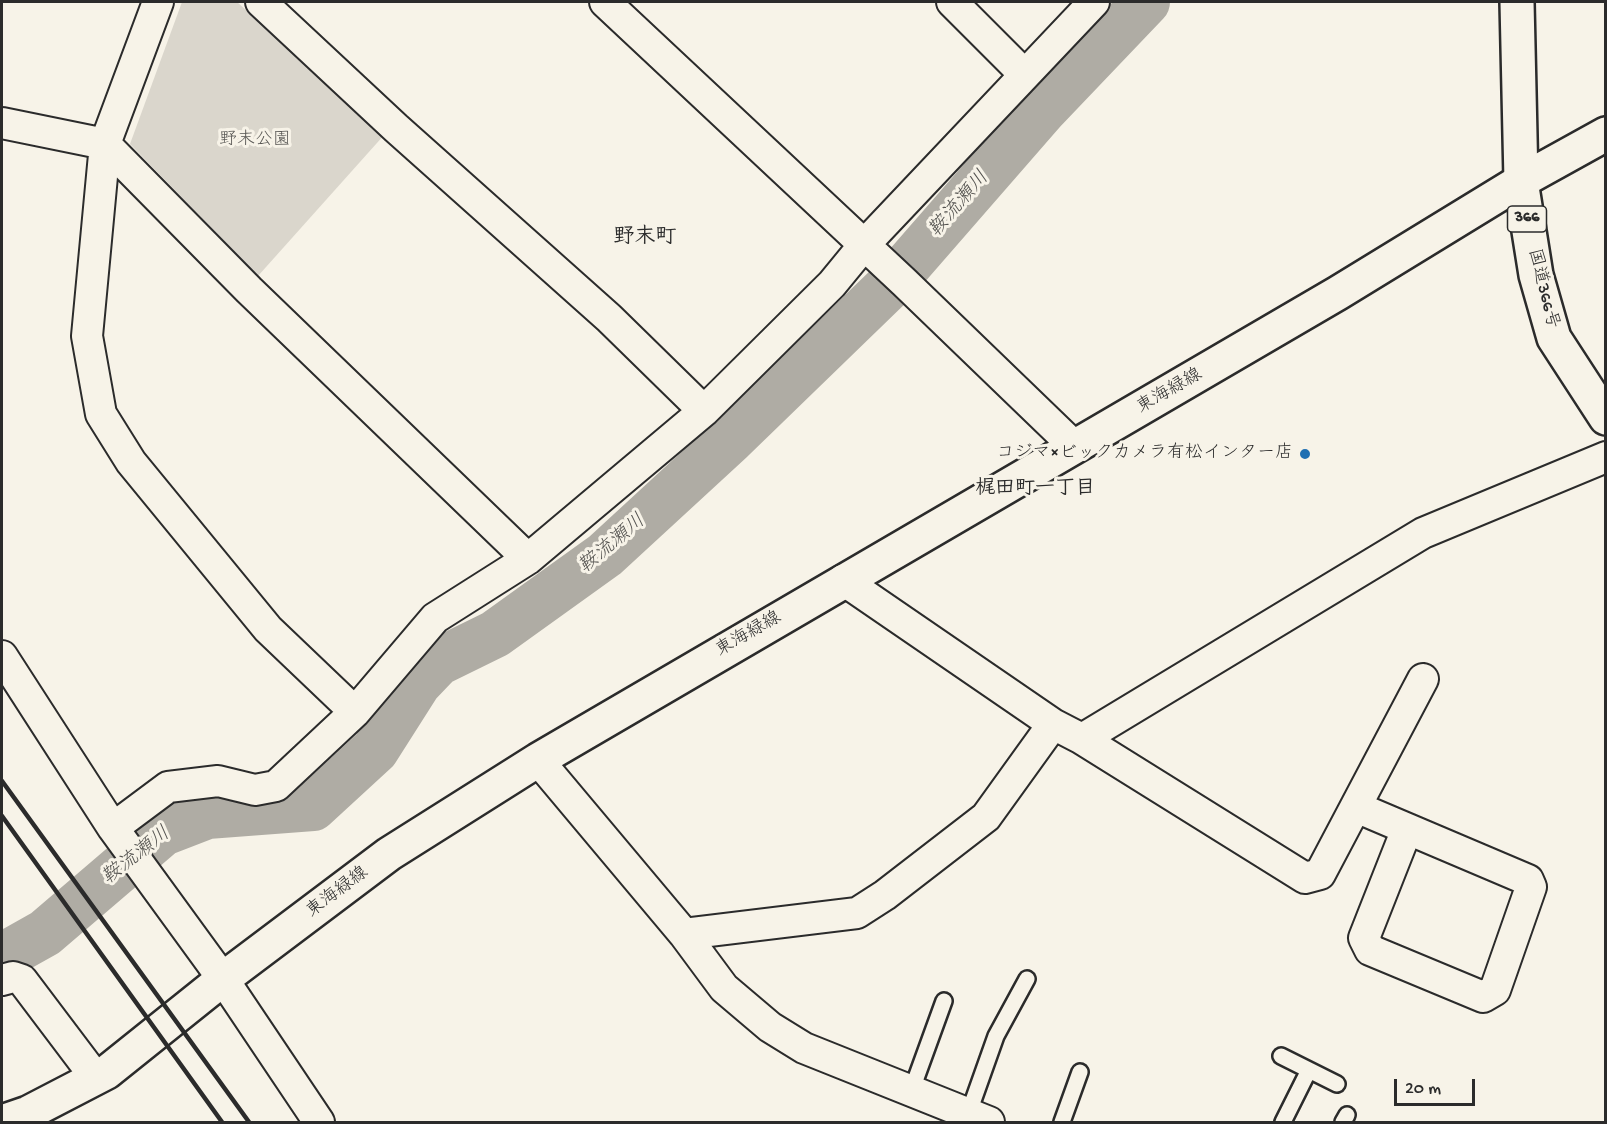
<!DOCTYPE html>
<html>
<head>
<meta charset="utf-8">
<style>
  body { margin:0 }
  #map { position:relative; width:1607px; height:1124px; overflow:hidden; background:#f7f3e8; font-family:"Gochi Hand",sans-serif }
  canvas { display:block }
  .frame { position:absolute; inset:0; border:3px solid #2b2b2b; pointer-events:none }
  .scale { position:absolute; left:1394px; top:1079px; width:81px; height:27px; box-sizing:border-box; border:3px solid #2b2b2b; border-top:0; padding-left:8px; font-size:18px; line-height:21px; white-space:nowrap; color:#2b2b2b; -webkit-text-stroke:4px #f7f3e8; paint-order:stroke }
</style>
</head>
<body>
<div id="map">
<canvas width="1607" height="1124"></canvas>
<div class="frame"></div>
<div class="scale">20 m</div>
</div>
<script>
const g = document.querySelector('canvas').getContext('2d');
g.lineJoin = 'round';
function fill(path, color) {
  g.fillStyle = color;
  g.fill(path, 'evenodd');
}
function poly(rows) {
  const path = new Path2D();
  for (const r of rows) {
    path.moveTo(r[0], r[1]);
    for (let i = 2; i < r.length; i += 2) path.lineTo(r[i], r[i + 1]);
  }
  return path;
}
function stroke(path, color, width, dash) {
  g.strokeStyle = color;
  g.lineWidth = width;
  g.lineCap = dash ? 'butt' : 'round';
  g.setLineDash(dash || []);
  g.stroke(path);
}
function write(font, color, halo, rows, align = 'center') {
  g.font = font + ' "Gochi Hand","Klee One",sans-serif';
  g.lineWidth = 6;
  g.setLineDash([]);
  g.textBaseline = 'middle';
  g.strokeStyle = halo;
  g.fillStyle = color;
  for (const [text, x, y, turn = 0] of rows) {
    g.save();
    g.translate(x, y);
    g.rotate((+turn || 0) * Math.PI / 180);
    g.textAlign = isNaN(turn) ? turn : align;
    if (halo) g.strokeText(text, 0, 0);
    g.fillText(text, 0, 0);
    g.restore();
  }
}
fill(poly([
  [182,2,237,2,385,134,258,276,130,144]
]), '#dad6cc');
stroke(poly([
  [2,953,11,952,45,933,163,832,207,815,313,807,375,750,417,684,438,662,495,634,605,555,731,439,893,282,1042,111,1146,2]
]), '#afaca4', 48);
const service = poly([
  [1281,1056,1337,1084],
  [911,1092,944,1001],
  [968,1115,996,1036,1027,979],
  [1062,1122,1080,1072],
  [1283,1122,1309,1070],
  [1343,1122,1347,1115]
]);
const minor = poly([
  [158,2,105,144,87,336,101,414,131,462,268,629,355,712],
  [261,2,396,128,609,318,704,411],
  [605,2,904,282,1075,447],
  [952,2,1025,75],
  [2,123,105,144,249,290,528,559],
  [843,580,1053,724,1082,739,1423,533,1606,457],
  [2,656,113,828,223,979,319,1122],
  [1082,739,1305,878,1320,874,1423,679],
  [538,760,684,934,724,988,770,1027,804,1048,989,1122],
  [1356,807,1528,880,1531,887,1495,990,1483,997,1370,950,1364,938,1407,829],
  [113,828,168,787,218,781,255,790,276,786,355,712,435,618,528,559,704,411,832,284,864,245,1094,2],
  [684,934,857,913,885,895,986,817,1053,724],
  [2,980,13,977,22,980,96,1078]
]);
const tertiary = poly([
  [1521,181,1606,134]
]);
const secondary = poly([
  [2,1122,28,1113,107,1072,223,979,389,854,538,760,1338,293,1521,181]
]);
const trunk = poly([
  [1517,2,1521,181,1536,275,1554,338,1606,418]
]);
stroke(service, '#2b2b2b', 20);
stroke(minor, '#2b2b2b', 34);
stroke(tertiary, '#2b2b2b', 38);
stroke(secondary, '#2b2b2b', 38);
stroke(trunk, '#2b2b2b', 38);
stroke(service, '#f7f3e8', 15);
stroke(minor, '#f7f3e8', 30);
stroke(tertiary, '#f7f3e8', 33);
stroke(secondary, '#f7f3e8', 33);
stroke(trunk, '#f7f3e8', 33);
stroke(poly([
  [2,781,249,1122],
  [2,816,222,1122]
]), '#2b2b2b', 4.5);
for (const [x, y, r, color] of [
  [1305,454,6,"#1f6fb2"]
]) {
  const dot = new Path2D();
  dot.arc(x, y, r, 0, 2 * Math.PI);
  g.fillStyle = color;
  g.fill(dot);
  stroke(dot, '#f7f3e8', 2);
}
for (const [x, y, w] of [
  [1527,219,39]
]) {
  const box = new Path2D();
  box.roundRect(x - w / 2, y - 13, w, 26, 4.5);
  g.fillStyle = '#f7f3e8';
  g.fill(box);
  stroke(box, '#2b2b2b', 1.5);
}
write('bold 16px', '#2b2b2b', null, [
  ["366",1527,219]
]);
write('18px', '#575653', '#f7f3e8', [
  ["野末公園",255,141]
]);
write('18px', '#2b2b2b', '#f7f3e8', [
  ["国道366号",1542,289,76],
  ["東海緑線",1170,392,-30],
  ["東海緑線",749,635,-30],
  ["東海緑線",338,893,-37]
]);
write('18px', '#2b2b2b', '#f7f3e8', [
  ["コジマ×ビックカメラ有松インター店",1293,454]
], 'right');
write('italic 20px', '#53524f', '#f7f3e8', [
  ["鞍流瀬川",960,205,-49],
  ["鞍流瀬川",613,545,-40],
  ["鞍流瀬川",137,857,-38]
]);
write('bold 20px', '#2b2b2b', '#f7f3e8', [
  ["梶田町一丁目",1035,490]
]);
write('bold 21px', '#2b2b2b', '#f7f3e8', [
  ["野末町",645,239]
]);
</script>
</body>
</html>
